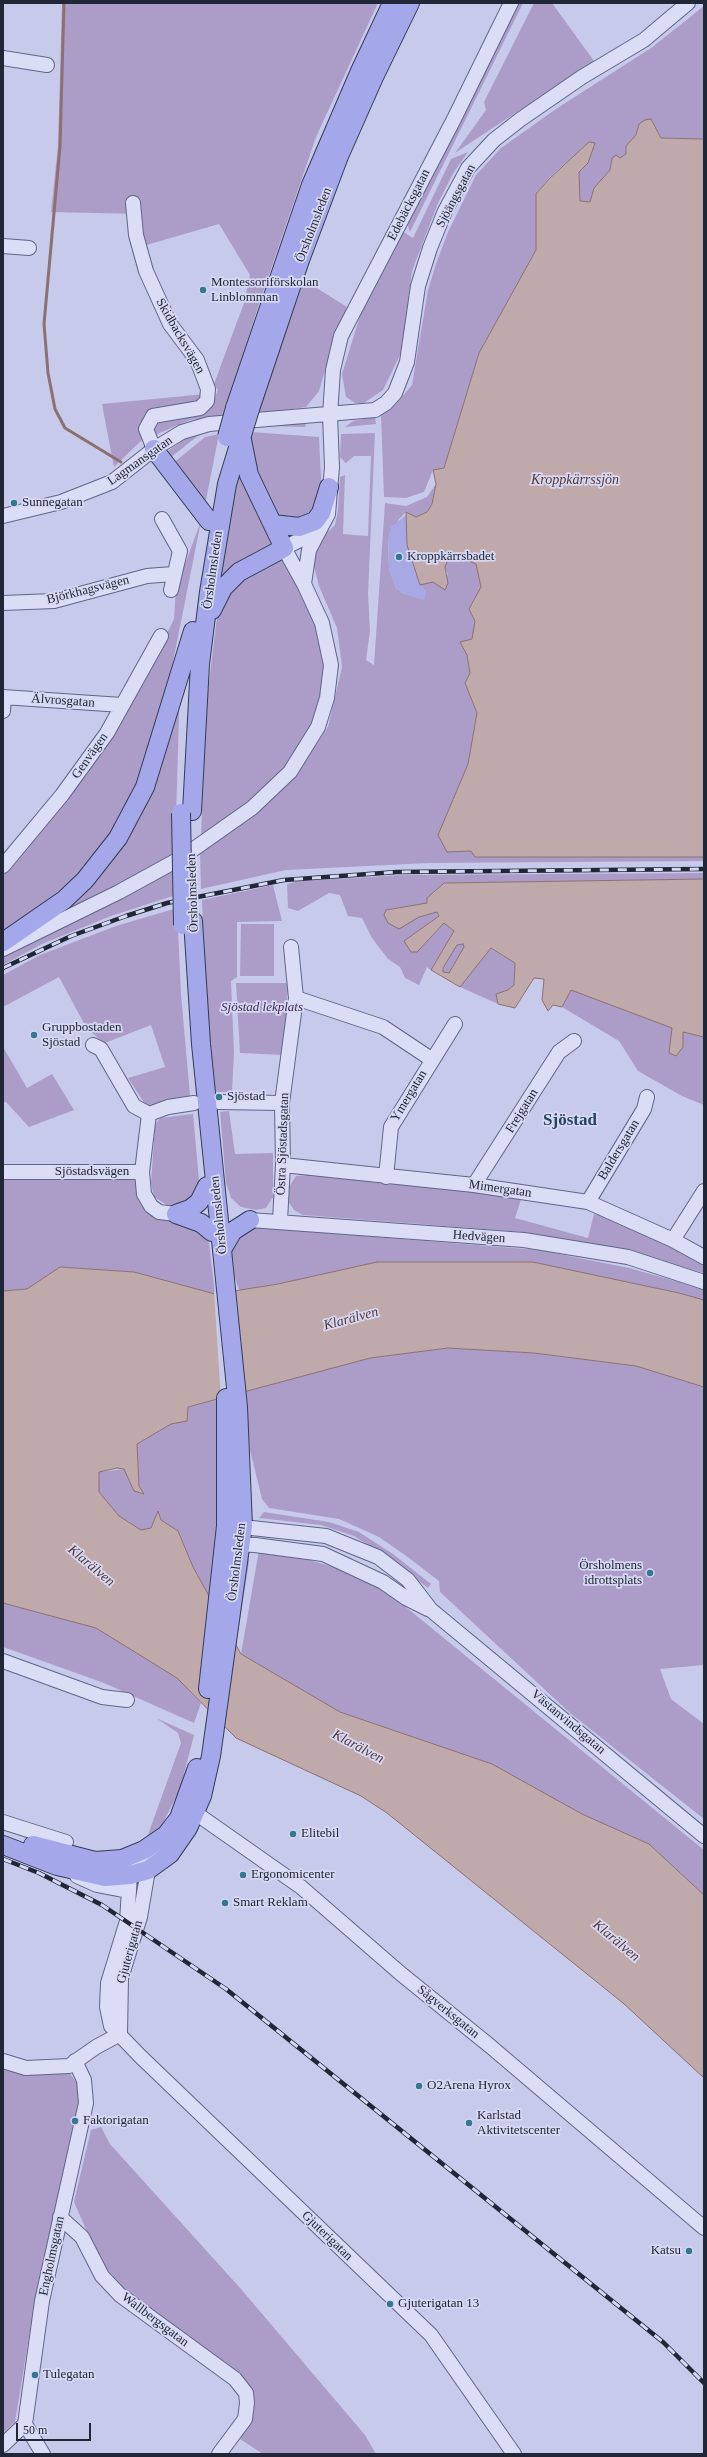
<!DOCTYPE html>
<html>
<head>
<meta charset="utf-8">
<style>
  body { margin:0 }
  #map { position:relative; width:707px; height:2457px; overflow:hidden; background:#c8caeb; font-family:Georgia,serif }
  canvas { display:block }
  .frame { position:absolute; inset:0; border:4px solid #212737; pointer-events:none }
  .scale { position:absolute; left:16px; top:2423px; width:75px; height:18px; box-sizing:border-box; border:2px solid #212737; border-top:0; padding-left:5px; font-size:12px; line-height:14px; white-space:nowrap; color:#212737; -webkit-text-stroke:3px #d7d8f3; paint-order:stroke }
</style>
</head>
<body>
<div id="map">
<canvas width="707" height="2457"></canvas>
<div class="frame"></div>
<div class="scale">50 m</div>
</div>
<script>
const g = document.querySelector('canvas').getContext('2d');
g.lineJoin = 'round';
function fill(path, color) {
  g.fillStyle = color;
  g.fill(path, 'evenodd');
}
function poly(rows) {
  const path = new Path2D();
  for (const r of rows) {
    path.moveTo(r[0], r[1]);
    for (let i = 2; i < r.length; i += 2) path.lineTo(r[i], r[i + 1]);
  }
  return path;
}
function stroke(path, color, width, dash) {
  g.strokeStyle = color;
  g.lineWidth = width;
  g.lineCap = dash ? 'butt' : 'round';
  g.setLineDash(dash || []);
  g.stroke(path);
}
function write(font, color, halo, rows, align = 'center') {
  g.font = font + ' Georgia,serif';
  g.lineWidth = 3.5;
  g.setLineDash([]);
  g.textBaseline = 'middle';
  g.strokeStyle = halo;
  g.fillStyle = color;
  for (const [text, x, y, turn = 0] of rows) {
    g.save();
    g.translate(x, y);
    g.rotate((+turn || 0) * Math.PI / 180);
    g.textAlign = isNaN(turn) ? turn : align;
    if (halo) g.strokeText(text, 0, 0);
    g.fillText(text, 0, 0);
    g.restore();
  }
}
fill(poly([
  [62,3,378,3,316,137,258,307,224,417,190,420,155,435,152,426,156,419,210,409,218,390,214,384,244,303,250,275,219,224,143,246,139,214,51,212,58,146],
  [517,3,523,3,410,232,407,224],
  [534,3,552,3,594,61,455,153,486,110,484,102],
  [704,6,704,139,661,138,651,119,639,124,636,135,626,146,626,154,620,158,612,158,610,170,594,188,590,202,580,201,579,172,588,163,595,143,589,142,549,178,536,194,536,250,479,353,444,468,433,470,424,492,406,498,384,497,381,415,396,404,412,385,428,290,436,264,448,232,476,175,501,148,556,109,651,48],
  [468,152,454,172,438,203,412,271,401,353,383,390,364,403,355,403,346,397,342,374,360,316,402,231,413,238,451,159],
  [304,280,347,307,337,331,319,391,306,407,258,414],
  [205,394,201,401,150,414,144,438,114,467,102,404],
  [375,417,376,424,345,427,353,421],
  [306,423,305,427,274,426],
  [204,431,170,458,168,451,189,436],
  [251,432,319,437,322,499,310,519,282,517,271,510,253,466,249,444],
  [375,433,368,594,370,631,366,660,374,665,385,503,406,506,427,497,436,484,432,504,427,512,416,517,406,512,399,519,388,539,389,569,396,588,404,594,426,592,420,585,448,575,445,567,448,560,465,559,476,564,481,587,469,609,475,621,472,640,460,642,467,655,470,673,465,683,477,713,468,764,439,835,471,851,704,857,704,861,429,863,286,870,201,889,200,852,300,769,328,727,342,667,337,628,319,586,312,558,319,540,335,525,338,510,340,477,345,475,343,534,368,536,371,456,354,456,346,463,340,457,341,434],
  [219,434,205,505,171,465,205,437],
  [239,464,275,546,245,559,216,585],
  [201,521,161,722,122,821,83,873,40,912,3,935,3,875,16,862,107,740,143,682,174,619,176,588],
  [285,558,316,614,327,675,310,741,283,772,241,811,201,839,205,714,217,617,226,593,241,576],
  [180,681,175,854,40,927,103,868],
  [175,867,176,895,111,916,42,944,3,965,3,957,102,908],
  [704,873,704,879,444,883,427,903,386,910,399,929,419,917,436,912,439,916,404,941,417,952,444,923,454,931,431,970,427,967,419,985,405,978,400,967,388,959,372,938,362,918,348,916,340,895,329,893,298,911,288,908,287,884,299,881,403,875],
  [273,885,282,921,237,922,237,977,231,981,234,1053,232,1092,215,1092,205,984,202,900],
  [177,908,181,994,190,1096,147,1107,128,1078,165,1067,151,1025,105,1043,87,1029,59,977,3,1007,3,975,40,955,116,926],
  [241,924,274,924,274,976,240,976],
  [463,944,464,947,449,973,443,972,442,968,457,945],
  [490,948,515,963,514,985,508,990,496,994,498,1004,460,987],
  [236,983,288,983,284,1055,240,1053],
  [571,990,672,1028,669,1053,683,1047,683,1032,704,1037,704,1105,682,1096,638,1071,619,1041,562,1007],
  [3,1047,27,1088,52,1074,74,1110,29,1127,6,1102,3,1102],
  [229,1111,235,1154,273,1153,273,1197,266,1208,256,1210,241,1207,231,1198,226,1183,220,1112],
  [193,1114,199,1180,195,1195,181,1205,167,1205,154,1197,151,1183,155,1125,160,1118],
  [309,1175,522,1196,515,1218,588,1238,594,1214,623,1222,704,1265,704,1273,604,1246,523,1232,303,1215,294,1210,288,1201,287,1190,296,1176],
  [3,1177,136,1178,161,1219,187,1224,201,1231,209,1243,215,1294,134,1272,60,1267,27,1289,3,1291],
  [252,1227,539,1250,629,1268,704,1289,704,1300,679,1293,533,1262,377,1262,278,1284,239,1290,228,1257,230,1244],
  [448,1348,534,1353,636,1366,704,1387,704,1665,660,1669,671,1699,704,1724,704,1819,570,1713,440,1592,439,1581,405,1555,379,1537,339,1519,269,1508,262,1499,250,1450,245,1391,370,1358],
  [216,1400,220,1459,213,1604,193,1567,178,1531,161,1520,158,1511,151,1528,141,1530,119,1516,99,1492,99,1472,124,1469,134,1491,144,1494,139,1486,137,1444,171,1424,187,1421,188,1407],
  [264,1512,329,1522,359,1532,393,1554,431,1584,428,1588,390,1559,354,1536,321,1525,259,1518],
  [259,1550,289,1554,350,1572,391,1595,704,1850,704,1895,649,1844,582,1814,492,1764,340,1712,241,1654],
  [248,1556,249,1562,236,1646,234,1642,245,1563],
  [3,1603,96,1628,177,1678,201,1703,194,1723,104,1683,3,1647],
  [156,1718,194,1735,180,1789,161,1827,145,1843,181,1743,178,1733],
  [3,2066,69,2072,83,2091,37,2288,15,2422,3,2433],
  [101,2127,110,2144,241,2289,365,2435,376,2454,263,2454,240,2439,255,2404,243,2377,134,2300,100,2261,74,2202,91,2130]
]), '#ac9dc8');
fill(poly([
  [406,515,407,545,420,585,426,592,424,600,404,594,396,588,389,569,388,538,391,527]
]), '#a8a9e4');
const water = poly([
  [651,119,661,138,704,139,704,857,475,857,471,851,447,852,438,835,468,764,477,713,465,683,470,673,467,655,460,642,472,639,475,621,469,609,481,587,476,564,465,559,448,560,445,567,448,583,445,590,433,582,420,585,407,545,406,512,416,517,427,512,432,504,436,484,433,470,444,468,479,353,536,250,536,194,549,179,589,142,595,143,588,163,579,172,580,201,590,202,594,188,610,170,612,158,616,155,620,158,626,154,626,146,636,135,639,124,645,120,651,119],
  [704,879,704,1037,683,1032,683,1047,676,1056,669,1053,672,1028,571,990,562,1007,553,1005,548,1011,542,1000,544,979,534,978,515,1008,498,1004,496,994,508,990,514,985,515,963,491,948,460,987,431,970,454,931,444,923,417,952,411,952,404,941,439,916,437,912,419,917,399,929,388,923,384,915,386,910,427,903,427,898,444,883,704,879],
  [463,944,464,947,449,973,443,972,443,968,457,945,463,944],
  [377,1262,533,1262,679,1293,704,1300,704,1387,636,1366,534,1353,448,1348,370,1358,188,1407,187,1421,171,1424,137,1444,139,1486,144,1494,134,1491,124,1469,117,1468,99,1472,99,1492,119,1516,141,1530,151,1528,158,1511,161,1520,178,1531,193,1567,241,1654,340,1712,492,1764,582,1814,649,1844,704,1895,704,2078,623,2003,387,1813,361,1796,236,1738,177,1678,96,1628,3,1603,3,1291,27,1289,60,1267,134,1272,215,1294,278,1284,377,1262]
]);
fill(water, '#bfa9aa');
stroke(water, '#8d7070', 1);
fill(poly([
  [235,1289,245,1393,221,1400,214,1292]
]), '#c8caeb');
stroke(poly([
  [64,3,60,146,44,324,48,373,55,409,65,428,121,462]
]), '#8d7070', 3);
const minor = poly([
  [3,58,47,65],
  [133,203,136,235,146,271,170,324,197,360,208,389,207,401,200,408,153,416,146,429,154,449],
  [3,246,29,248],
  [3,516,61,502,112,482,154,449,182,432,209,424,375,410,386,403,395,393,407,362,418,286,430,248,445,211,468,168,494,140,521,119,582,77,644,40,688,3],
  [162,519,180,551,171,590],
  [304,584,309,550,328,514,332,467,330,415,333,370,341,336,454,119,511,3],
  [3,603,54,601,147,576,173,574],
  [3,697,122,705],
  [3,711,4,697],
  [3,866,62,795,107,733,161,636],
  [3,949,119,892,181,858,252,808,290,772,318,727,327,698,331,665,322,623,304,584,284,548,316,532],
  [296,998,383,1027,431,1059],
  [93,1045,101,1049,134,1106,149,1114],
  [218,1102,282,1103],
  [149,1114,142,1172,144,1194,151,1206,159,1212,176,1214],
  [149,1114,168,1107,194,1103],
  [283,1165,474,1185,588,1202,673,1240,704,1257],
  [3,1172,142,1172],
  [386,1177,391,1127,455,1024],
  [474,1185,559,1052,574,1041],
  [588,1202,644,1109,647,1097],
  [250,1220,524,1240,628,1257,704,1282],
  [280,1221,283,1165,282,1103,296,998,291,947],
  [673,1240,704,1191],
  [233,1526,326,1536,378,1557,408,1580,431,1610,704,1836],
  [231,1544,255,1545,323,1554,383,1582,406,1598,428,1609],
  [3,1661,102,1697,127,1700],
  [187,1807,301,1887,400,1973,490,2046,704,2228],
  [3,1822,66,1842],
  [156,1850,134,1867,130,1875,127,1921,108,1983,107,2007,111,2026,140,2056,431,2335,514,2454],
  [77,1876,97,1885,128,1891],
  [120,2034,121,1978,140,1917,148,1870],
  [3,2061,26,2068,69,2066,96,2047,120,2034],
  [60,2217,82,2237,102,2276,120,2295,235,2379,246,2393,247,2403,245,2419,219,2454],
  [25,2424,43,2454],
  [3,2445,25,2424,42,2301,86,2103,84,2080,75,2061]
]);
const major = poly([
  [235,408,311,185,360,71,392,3],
  [250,409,300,260,339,156,374,77,410,3],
  [154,449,209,521],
  [273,524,299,527,315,521,321,513,329,487],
  [212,610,223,588,239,572,284,548,249,475,242,440],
  [192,811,200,664,209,592,227,484,242,435],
  [3,942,64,900,85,880,118,838,145,787,193,631],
  [176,1214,190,1209,199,1202,207,1186],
  [176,1214,201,1223,212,1232],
  [223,1248,233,1231,250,1220],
  [208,1689,226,1526,226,1398],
  [3,1845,57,1866,105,1877,130,1875,148,1870,170,1854,188,1828,202,1796,211,1756,243,1526,238,1407,201,1044,193,921],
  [33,1845,95,1861,122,1859,144,1850,166,1835,179,1818,197,1768]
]);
stroke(minor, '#5e6785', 16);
stroke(major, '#323c54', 20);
stroke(minor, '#dbdcf6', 14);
stroke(major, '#a4a8ea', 18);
const rail = poly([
  [3,968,71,936,126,916,167,903,284,880,397,872,704,869],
  [3,1859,39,1873,102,1905,226,1989,663,2342,704,2383]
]);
stroke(rail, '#212737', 4.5);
stroke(rail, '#d7d8f3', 3, [9]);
const majorBridge = poly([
  [242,435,250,409],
  [227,437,235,408],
  [181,813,183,925]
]);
stroke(majorBridge, '#323c54', 20, []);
stroke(majorBridge, '#a4a8ea', 18);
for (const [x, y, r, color] of [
  [203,290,4,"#34798f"],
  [14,503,4,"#34798f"],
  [399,557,4,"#34798f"],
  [34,1035,4,"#34798f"],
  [219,1097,4,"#34798f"],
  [650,1573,4,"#34798f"],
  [293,1834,4,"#34798f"],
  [243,1875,4,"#34798f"],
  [225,1903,4,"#34798f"],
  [419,2086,4,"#34798f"],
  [75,2121,4,"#34798f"],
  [469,2123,4,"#34798f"],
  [689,2251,4,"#34798f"],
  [390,2304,4,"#34798f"],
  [35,2375,4,"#34798f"]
]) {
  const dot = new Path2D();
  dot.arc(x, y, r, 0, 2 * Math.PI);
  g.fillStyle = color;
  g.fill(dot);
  stroke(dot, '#d7d8f3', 1.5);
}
write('13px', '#212737', '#d7d8f3', [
  ["Sjöängsgatan",456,196,-62],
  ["Edebäcksgatan",409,205,-63],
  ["Örsholmsleden",314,225,-69],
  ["Skidbacksvägen",180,336,60],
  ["Lagmansgatan",140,461,-35],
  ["Örsholmsleden",213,570,-82],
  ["Björkhagsvägen",88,590,-14],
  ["Älvrosgatan",63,701,4],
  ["Genvägen",90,756,-55],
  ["Örsholmsleden",193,893,-92],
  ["Ymergatan",409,1096,-59],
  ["Frejgatan",522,1111,-58],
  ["Östra Sjöstadsgatan",283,1144,-88],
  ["Baldersgatan",619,1150,-59],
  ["Sjöstadsvägen",92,1172],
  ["Mimergatan",500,1189,8],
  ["Örsholmsleden",219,1215,-96],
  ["Hedvägen",479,1237,4],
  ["Örsholmsleden",237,1562,-83],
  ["Västanvindsgatan",568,1722,40],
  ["Gjuterigatan",130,1952,-74],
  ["Sågverksgatan",448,2012,39],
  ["Gjuterigatan",327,2236,44],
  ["Engholmsgatan",52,2256,-78],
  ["Wallbergsgatan",155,2320,37]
]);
write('13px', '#212737', '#d7d8f3', [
  ["Montessoriförskolan",211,283],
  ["Linblomman",211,298],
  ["Sunnegatan",22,503],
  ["Kroppkärrsbadet",407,557],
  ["Gruppbostaden",42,1028],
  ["Sjöstad",42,1043],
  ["Sjöstad",227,1097],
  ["Örsholmens",642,1566,"right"],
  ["idrottsplats",642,1581,"right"],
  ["Elitebil",301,1834],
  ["Ergonomicenter",251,1875],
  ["Smart Reklam",233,1903],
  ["O2Arena Hyrox",427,2086],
  ["Karlstad",477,2116],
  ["Aktivitetscenter",477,2131],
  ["Faktorigatan",83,2121],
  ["Katsu",681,2251,"right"],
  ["Gjuterigatan 13",398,2304],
  ["Tulegatan",43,2375]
], 'left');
write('italic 13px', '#3d2952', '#d7d8f3', [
  ["Sjöstad lekplats",262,1008]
]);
write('italic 14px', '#553831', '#d7d8f3', [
  ["Kroppkärrssjön",575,480],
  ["Klarälven",351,1319,-15],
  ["Klarälven",91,1566,40],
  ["Klarälven",358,1747,28],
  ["Klarälven",616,1941,40]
]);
write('bold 17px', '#244560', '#d7d8f3', [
  ["Sjöstad",570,1121]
]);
</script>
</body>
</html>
